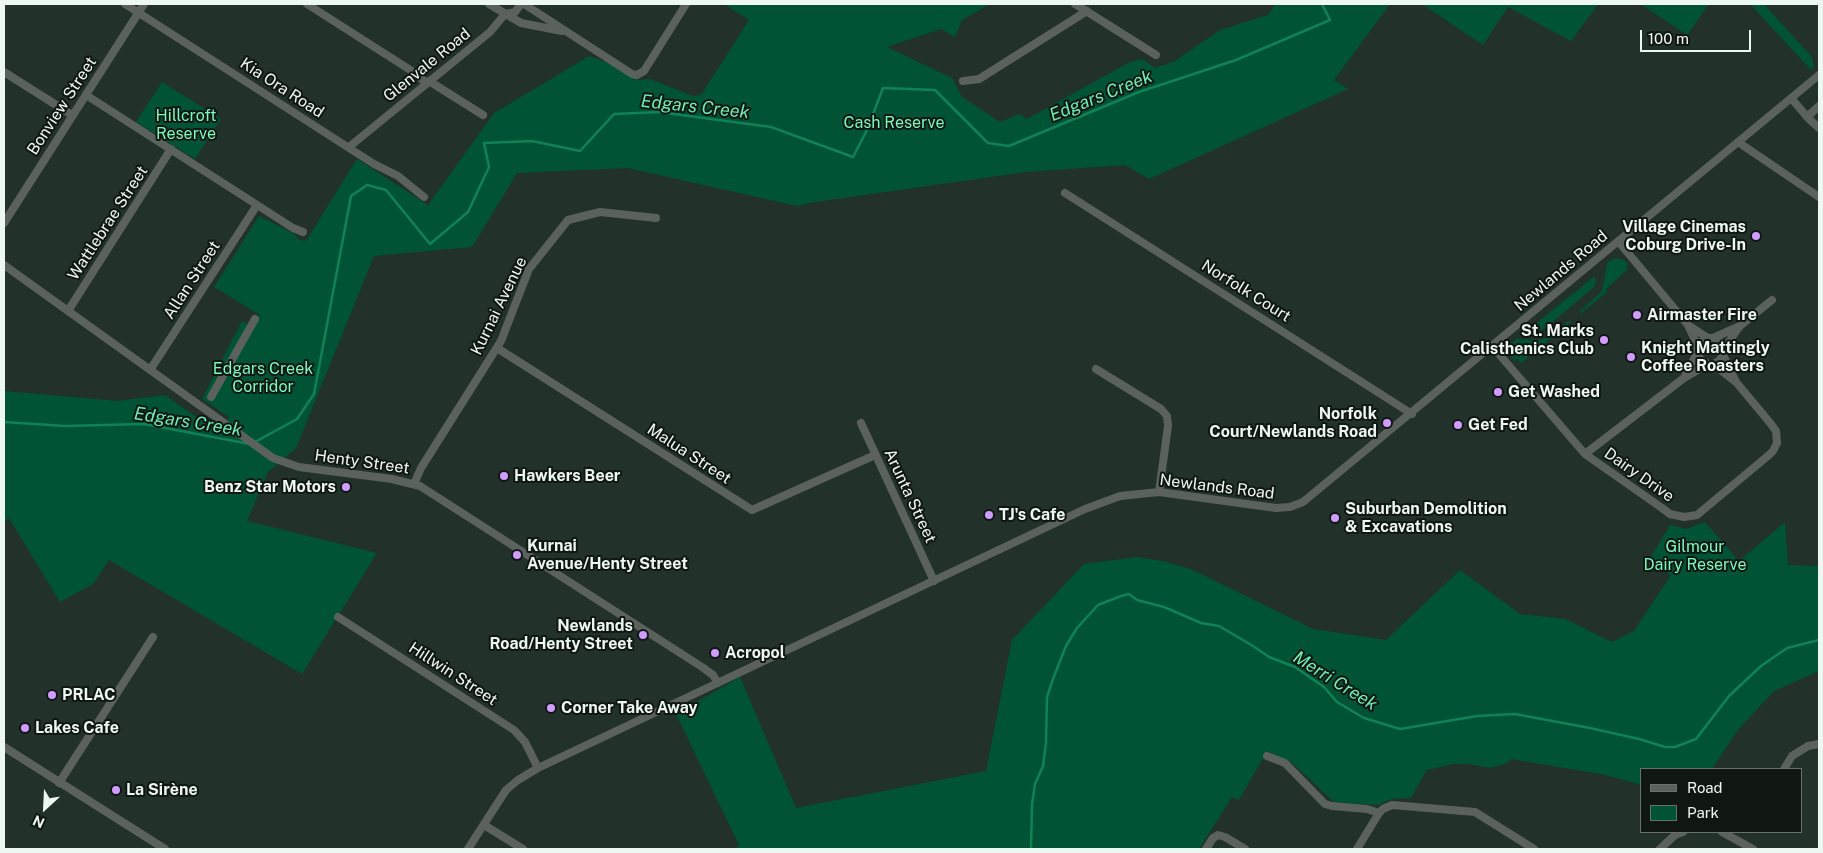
<!DOCTYPE html>
<html>
<head>
<meta charset="utf-8">
<style>
  body { margin:0 }
  #map { position:relative; width:1823px; height:853px; overflow:hidden; background:#223129; font-family:"Public Sans",sans-serif }
  canvas { display:block }
  .frame { position:absolute; inset:0; border:5px solid #eef8f2; pointer-events:none }
  .legend { position:absolute; left:1640px; top:768px; width:162px; height:65px; box-sizing:border-box; background:#101713; border:1px solid #69716c; margin:0; padding:6px 9px; list-style:none; font-size:15px; color:#eef8f2 }
  .legend li { display:flex; align-items:center; gap:10px; height:25px }
  .legend b { width:25px; border:1px solid #69716c }
  .north { position:absolute; left:20px; top:783px; width:50px; height:50px; -webkit-text-stroke:4px #101713; paint-order:stroke; rotate:205deg; font-size:14px; font-weight:700; line-height:20px; text-align:center; color:#eef8f2 }
  .north::after { content:''; display:block; margin:auto; width:18px; height:22px; background:#eef8f2; clip-path:polygon(50% 0,100% 100%,50% 72%,0 100%) }
  .scale { position:absolute; left:1640px; top:30px; width:111px; height:22px; box-sizing:border-box; border:2px solid #eef8f2; border-top:0; padding-left:6px; font-size:15px; line-height:18px; white-space:nowrap; color:#eef8f2; -webkit-text-stroke:4px #101713; paint-order:stroke }
</style>
</head>
<body>
<div id="map">
<canvas width="1823" height="853"></canvas>
<div class="frame"></div>
<ul class="legend">
<li><b style="height:6px;background:#5b625e"></b>Road</li>
<li><b style="height:14px;background:#005435"></b>Park</li>
</ul>
<div class="north">N</div>
<div class="scale">100 m</div>
</div>
<script>
const g = document.querySelector('canvas').getContext('2d');
g.lineJoin = 'round';
function fill(path, color) {
  g.fillStyle = color;
  g.fill(path, 'evenodd');
}
function poly(rows) {
  const path = new Path2D();
  for (const r of rows) {
    path.moveTo(r[0], r[1]);
    for (let i = 2; i < r.length; i += 2) path.lineTo(r[i], r[i + 1]);
  }
  return path;
}
function stroke(path, color, width, dash) {
  g.strokeStyle = color;
  g.lineWidth = width;
  g.lineCap = dash ? 'butt' : 'round';
  g.setLineDash(dash || []);
  g.stroke(path);
}
function write(font, color, halo, rows, align = 'center') {
  g.font = font + ' "Public Sans",sans-serif';
  g.lineWidth = 4;
  g.setLineDash([]);
  g.textBaseline = 'middle';
  g.strokeStyle = halo;
  g.fillStyle = color;
  for (const [text, x, y, turn = 0] of rows) {
    g.save();
    g.translate(x, y);
    g.rotate((+turn || 0) * Math.PI / 180);
    g.textAlign = isNaN(turn) ? turn : align;
    if (halo) g.strokeText(text, 0, 0);
    g.fillText(text, 0, 0);
    g.restore();
  }
}
fill(poly([
  [724,4,990,4,962,20,955,37,941,29,887,47,952,78,962,97,1000,122,1019,114,1027,119,1128,63,1142,59,1155,68,1175,61,1220,30,1268,15,1275,4,1390,4,1334,80,1348,89,1149,179,1125,165,1026,172,815,202,797,206,628,168,517,173,472,247,374,256,296,448,268,472,247,521,377,553,302,674,109,560,93,584,60,602,9,518,4,521,4,391,118,401,165,395,219,433,229,417,202,399,242,321,253,327,260,315,214,287,259,216,293,233,299,240,306,241,357,159,428,205,494,113,589,56,641,74,636,83,639,80,650,79,693,96,701,95,749,20],
  [1422,4,1598,4,1571,41,1508,7,1483,45],
  [1641,4,1709,4,1687,35],
  [1750,4,1764,4,1812,57,1814,67,1811,70],
  [162,82,221,119,195,159,136,122],
  [1616,258,1626,261,1628,264,1626,266,1628,269,1606,289,1607,292,1580,314,1580,311,1602,291,1607,263],
  [1595,276,1596,282,1594,287,1562,314,1544,329,1539,330,1532,329,1534,325],
  [1568,321,1572,321,1521,363,1517,358,1514,361,1511,357,1509,347,1516,339,1541,340,1547,338],
  [1705,522,1739,561,1785,522,1788,565,1819,566,1819,671,1774,691,1737,731,1712,769,1642,769,1642,785,1601,774,1511,759,1505,764,1490,768,1469,764,1453,764,1427,770,1411,798,1391,799,1378,805,1334,802,1291,762,1267,751,1239,800,1232,797,1199,849,735,849,739,845,676,714,740,677,796,808,986,771,1012,640,1084,564,1137,557,1167,562,1193,570,1313,629,1386,640,1460,570,1520,614,1565,619,1612,642,1634,631,1671,575,1649,560,1670,525,1686,529]
]), '#005435');
stroke(poly([
  [4,422,65,426,144,424,250,444],
  [255,442,297,419,314,394,351,196,367,185,386,190,430,244,468,212,489,167,484,143,532,141,580,151,614,114,659,112,771,127,853,157,867,130,883,88,935,90,988,143,1009,146,1139,92,1236,60,1330,20,1322,4],
  [1031,849,1032,804,1035,784,1043,766,1046,743,1047,697,1053,679,1066,646,1077,628,1098,605,1121,596,1129,594,1137,600,1164,607,1201,623,1219,626,1253,646,1269,657,1295,667,1324,687,1337,702,1364,718,1400,729,1477,716,1515,714,1590,728,1639,739,1665,747,1675,747,1696,739,1729,696,1761,666,1787,648,1819,640]
]), '#108256', 2.5);
stroke(poly([
  [125,4,374,164,398,176,424,197],
  [307,4,415,73,426,83],
  [489,4,521,23,562,31],
  [524,4,632,74,637,75,644,71,686,4],
  [1075,4,1156,55],
  [4,72,72,115],
  [429,81,483,115],
  [963,81,979,79,1087,11],
  [86,95,293,228,303,232],
  [1791,98,1809,119,1819,128],
  [1807,117,1819,106],
  [1738,142,1819,197],
  [349,147,490,32,505,14,515,12,521,4],
  [1065,193,1412,414],
  [4,223,144,4],
  [1618,241,1688,325,1698,347],
  [4,265,273,458,299,467,392,479,420,486,702,667,713,675,718,683],
  [68,311,171,149],
  [1688,325,1708,338],
  [1713,338,1740,326,1772,300],
  [1492,346,1585,454,1662,508,1670,514,1684,517,1697,515,1769,455,1773,451,1777,443,1776,431,1771,424,1736,382,1713,364],
  [497,348,752,510,875,455],
  [1724,349,1739,327],
  [1723,355,1735,380],
  [1096,369,1161,409,1167,416,1168,426,1159,492],
  [150,370,257,205],
  [1685,376,1697,353],
  [211,397,255,319],
  [861,423,934,581],
  [1585,454,1684,378,1708,364,1713,364,1719,361,1723,355,1724,349,1720,342,1713,338,1708,338,1702,341,1698,347,1697,353,1701,360,1708,364],
  [414,484,421,468,501,341,529,269,568,220,600,212,656,218],
  [338,617,514,730,525,742,538,768],
  [4,747,165,849],
  [1267,756,1285,763,1325,804,1332,806,1367,809,1379,813],
  [1784,769,1792,756,1808,746,1819,744],
  [59,783,153,637],
  [484,825,523,849],
  [1722,832,1753,849],
  [468,849,506,790,518,780,538,768,1085,509,1120,496,1159,492,1276,508,1290,507,1303,502,1819,75],
  [1206,849,1213,838,1218,835,1225,837,1245,849],
  [1357,849,1379,813,1383,809,1392,805,1475,812,1534,849],
  [1660,849,1675,835,1683,832]
]), '#5b625e', 8);
for (const [x, y, r, color] of [
  [1756,236,5,"#d09dff"],
  [1637,315,5,"#d09dff"],
  [1604,340,5,"#d09dff"],
  [1631,357,5,"#d09dff"],
  [1498,392,5,"#d09dff"],
  [1387,423,5,"#d09dff"],
  [1458,425,5,"#d09dff"],
  [504,476,5,"#d09dff"],
  [346,487,5,"#d09dff"],
  [989,515,5,"#d09dff"],
  [1335,518,5,"#d09dff"],
  [517,555,5,"#d09dff"],
  [643,635,5,"#d09dff"],
  [715,653,5,"#d09dff"],
  [52,695,5,"#d09dff"],
  [551,708,5,"#d09dff"],
  [25,728,5,"#d09dff"],
  [116,790,5,"#d09dff"]
]) {
  const dot = new Path2D();
  dot.arc(x, y, r, 0, 2 * Math.PI);
  g.fillStyle = color;
  g.fill(dot);
  stroke(dot, '#101713', 2);
}
write('16px', '#eef8f2', '#101713', [
  ["Glenvale Road",427,65,-39],
  ["Kia Ora Road",282,88,33],
  ["Bonview Street",62,106,-57],
  ["Wattlebrae Street",108,223,-57],
  ["Newlands Road",1561,271,-40],
  ["Allan Street",192,280,-57],
  ["Norfolk Court",1246,291,32],
  ["Kurnai Avenue",499,306,-64],
  ["Malua Street",689,454,33],
  ["Henty Street",362,462,8],
  ["Dairy Drive",1639,475,35],
  ["Newlands Road",1217,487,7],
  ["Arunta Street",910,496,65],
  ["Hillwin Street",453,674,33]
]);
write('16px', '#78fabb', '#101713', [
  ["Hillcroft",186,116],
  ["Reserve",186,134],
  ["Cash Reserve",894,123],
  ["Edgars Creek",263,369],
  ["Corridor",263,387],
  ["Gilmour",1695,547],
  ["Dairy Reserve",1695,565]
]);
write('bold 16px', '#eef8f2', '#101713', [
  ["Village Cinemas",1746,227,"right"],
  ["Coburg Drive-In",1746,245,"right"],
  ["Airmaster Fire",1647,315],
  ["St. Marks",1594,331,"right"],
  ["Calisthenics Club",1594,349,"right"],
  ["Knight Mattingly",1641,348],
  ["Coffee Roasters",1641,366],
  ["Get Washed",1508,392],
  ["Norfolk",1377,414,"right"],
  ["Court/Newlands Road",1377,432,"right"],
  ["Get Fed",1468,425],
  ["Hawkers Beer",514,476],
  ["Benz Star Motors",336,487,"right"],
  ["Suburban Demolition",1345,509],
  ["& Excavations",1345,527],
  ["TJ's Cafe",999,515],
  ["Kurnai",527,546],
  ["Avenue/Henty Street",527,564],
  ["Newlands",633,626,"right"],
  ["Road/Henty Street",633,644,"right"],
  ["Acropol",725,653],
  ["PRLAC",62,695],
  ["Corner Take Away",561,708],
  ["Lakes Cafe",35,728],
  ["La Sirène",126,790]
], 'left');
write('italic 18px', '#6aedaf', '#101713', [
  ["Edgars Creek",1101,96,-22],
  ["Edgars Creek",695,107,6],
  ["Edgars Creek",188,422,9],
  ["Merri Creek",1335,681,32]
]);
</script>
</body>
</html>
